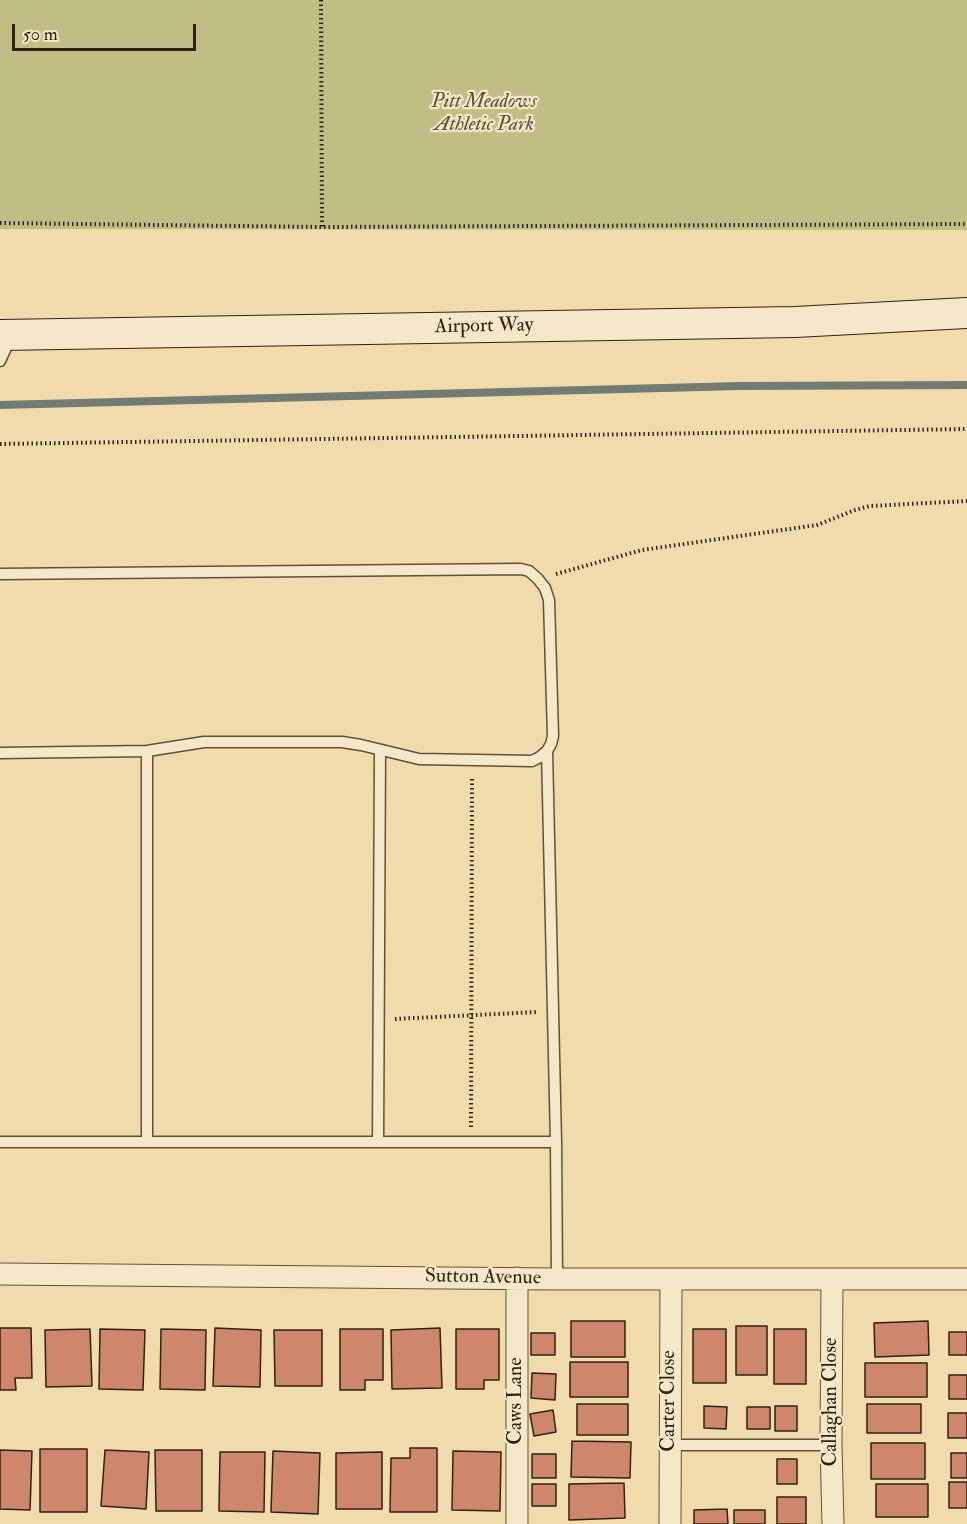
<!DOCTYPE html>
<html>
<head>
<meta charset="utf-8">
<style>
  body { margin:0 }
  #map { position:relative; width:967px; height:1524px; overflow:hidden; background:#f0dcaa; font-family:"IM FELL Double Pica",serif }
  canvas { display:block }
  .scale { position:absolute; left:12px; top:24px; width:184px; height:27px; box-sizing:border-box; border:3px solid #302112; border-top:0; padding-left:8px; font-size:18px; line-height:21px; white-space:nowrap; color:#302112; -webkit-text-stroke:4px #f5e8c8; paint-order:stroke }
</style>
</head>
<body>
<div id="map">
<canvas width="967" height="1524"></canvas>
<div class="scale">50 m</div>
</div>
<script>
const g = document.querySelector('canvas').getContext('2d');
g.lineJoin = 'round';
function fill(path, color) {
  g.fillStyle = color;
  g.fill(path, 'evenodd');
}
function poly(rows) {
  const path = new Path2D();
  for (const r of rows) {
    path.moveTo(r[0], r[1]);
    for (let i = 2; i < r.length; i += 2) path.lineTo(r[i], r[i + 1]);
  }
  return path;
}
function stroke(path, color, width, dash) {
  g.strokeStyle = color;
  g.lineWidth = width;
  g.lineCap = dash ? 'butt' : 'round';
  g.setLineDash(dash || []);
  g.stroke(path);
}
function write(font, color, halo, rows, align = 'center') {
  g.font = font + ' "IM FELL Double Pica",serif';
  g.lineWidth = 4.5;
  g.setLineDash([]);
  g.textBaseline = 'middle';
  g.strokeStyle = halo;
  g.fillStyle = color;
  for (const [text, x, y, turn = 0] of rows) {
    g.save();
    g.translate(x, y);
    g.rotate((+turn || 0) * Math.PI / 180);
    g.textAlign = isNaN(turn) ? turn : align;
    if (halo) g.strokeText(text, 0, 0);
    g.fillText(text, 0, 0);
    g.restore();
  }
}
fill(poly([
  [0,0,967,0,967,230,0,229]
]), '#c0be84');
stroke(poly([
  [0,405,740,386,967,385]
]), '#737c74', 8);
const building = poly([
  [571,1321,625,1321,625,1357,571,1357,571,1321],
  [928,1321,929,1355,875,1357,874,1323,928,1321],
  [736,1326,767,1326,767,1375,736,1375,736,1326],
  [0,1328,31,1328,32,1378,15,1378,16,1390,0,1390,0,1328],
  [215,1328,261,1330,260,1387,213,1386,215,1328],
  [440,1328,442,1388,392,1389,391,1330,440,1328],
  [90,1329,92,1386,46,1387,45,1330,90,1329],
  [100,1329,145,1330,143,1390,99,1389,100,1329],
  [161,1329,206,1330,205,1390,160,1389,161,1329],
  [340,1329,383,1329,383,1380,365,1380,365,1390,340,1390,340,1329],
  [456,1329,499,1329,499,1380,484,1380,484,1389,456,1389,456,1329],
  [693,1329,726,1329,726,1383,693,1383,693,1329],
  [774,1329,806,1329,806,1384,774,1384,774,1329],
  [274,1330,322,1330,322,1386,275,1386,274,1330],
  [949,1332,967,1332,967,1355,949,1355,949,1332],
  [531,1333,555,1333,555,1355,531,1355,531,1333],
  [570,1362,628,1362,628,1397,570,1397,570,1362],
  [865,1363,927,1363,927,1397,865,1397,865,1363],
  [532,1373,556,1374,555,1400,531,1398,532,1373],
  [949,1375,967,1375,967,1399,949,1399,949,1375],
  [577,1404,628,1404,628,1435,577,1435,577,1404],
  [867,1404,921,1404,921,1433,867,1433,867,1404],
  [704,1406,727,1407,726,1429,704,1428,704,1406],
  [775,1406,797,1406,797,1431,775,1431,775,1406],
  [747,1407,770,1407,770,1429,747,1429,747,1407],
  [553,1410,556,1432,534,1436,530,1414,553,1410],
  [948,1413,967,1413,967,1438,948,1438,948,1413],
  [572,1441,631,1442,630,1478,571,1477,572,1441],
  [871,1443,925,1443,925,1479,871,1479,871,1443],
  [410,1448,437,1448,437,1512,390,1512,391,1458,410,1458,410,1448],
  [40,1449,87,1449,87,1512,40,1512,40,1449],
  [0,1450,32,1451,30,1510,0,1509,0,1450],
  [105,1450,149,1452,146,1509,101,1506,105,1450],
  [155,1450,202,1450,202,1511,156,1511,155,1450],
  [273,1451,320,1453,318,1514,271,1512,273,1451],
  [453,1451,501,1452,500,1511,452,1510,453,1451],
  [220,1452,265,1452,264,1512,219,1511,220,1452],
  [382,1452,382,1509,336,1509,336,1453,382,1452],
  [951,1453,967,1453,967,1478,951,1478,951,1453],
  [532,1454,556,1454,556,1478,532,1478,532,1454],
  [777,1459,797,1459,797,1484,777,1484,777,1459],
  [949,1482,967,1482,967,1508,949,1508,949,1482],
  [624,1483,625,1518,569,1520,569,1484,624,1483],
  [532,1484,556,1484,556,1506,532,1506,532,1484],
  [876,1484,928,1484,928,1517,876,1517,876,1484],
  [777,1497,806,1497,806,1524,777,1524,777,1497],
  [727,1509,728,1524,694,1524,694,1510,727,1509],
  [734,1510,765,1510,765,1524,734,1524,734,1510]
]);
fill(building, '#cf876c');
stroke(building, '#302112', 1.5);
const lane = poly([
  [0,361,10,339],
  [0,574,521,569,529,571,538,579,545,588,549,600,553,736,551,744,547,751,540,757,532,761,419,759,361,745,342,742,204,742,147,751,0,753],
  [147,751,147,1142],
  [547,751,556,1142,557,1279],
  [0,1142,556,1142],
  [378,1142,380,750],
  [670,1445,831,1445]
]);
const street = poly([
  [0,1274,557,1279,967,1279],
  [832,1279,831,1445,833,1524],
  [517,1524,517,1278],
  [670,1524,671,1279]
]);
const secondary = poly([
  [0,335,795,322,967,313]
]);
stroke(lane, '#605038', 13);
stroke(street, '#605038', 23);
stroke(secondary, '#302112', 32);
stroke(poly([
  [321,0,322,227],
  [0,223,322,227,967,224],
  [0,444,967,429],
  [556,574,642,550,817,525,855,510,870,506,967,501],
  [395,1019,537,1012],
  [471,1127,472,777]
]), '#302112', 4, [1.5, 3]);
stroke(lane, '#f5e8c8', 10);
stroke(street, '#f5e8c8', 21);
stroke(secondary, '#f5e8c8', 30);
write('italic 20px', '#5b5034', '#f5e8c8', [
  ["Pitt Meadows",484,103],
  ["Athletic Park",484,126]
]);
write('20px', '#302112', '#f5e8c8', [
  ["Airport Way",484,327,-1],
  ["Sutton Avenue",483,1278,1],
  ["Caws Lane",517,1401,-90],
  ["Carter Close",670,1401,-90],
  ["Callaghan Close",832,1402,-90]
]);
</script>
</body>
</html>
